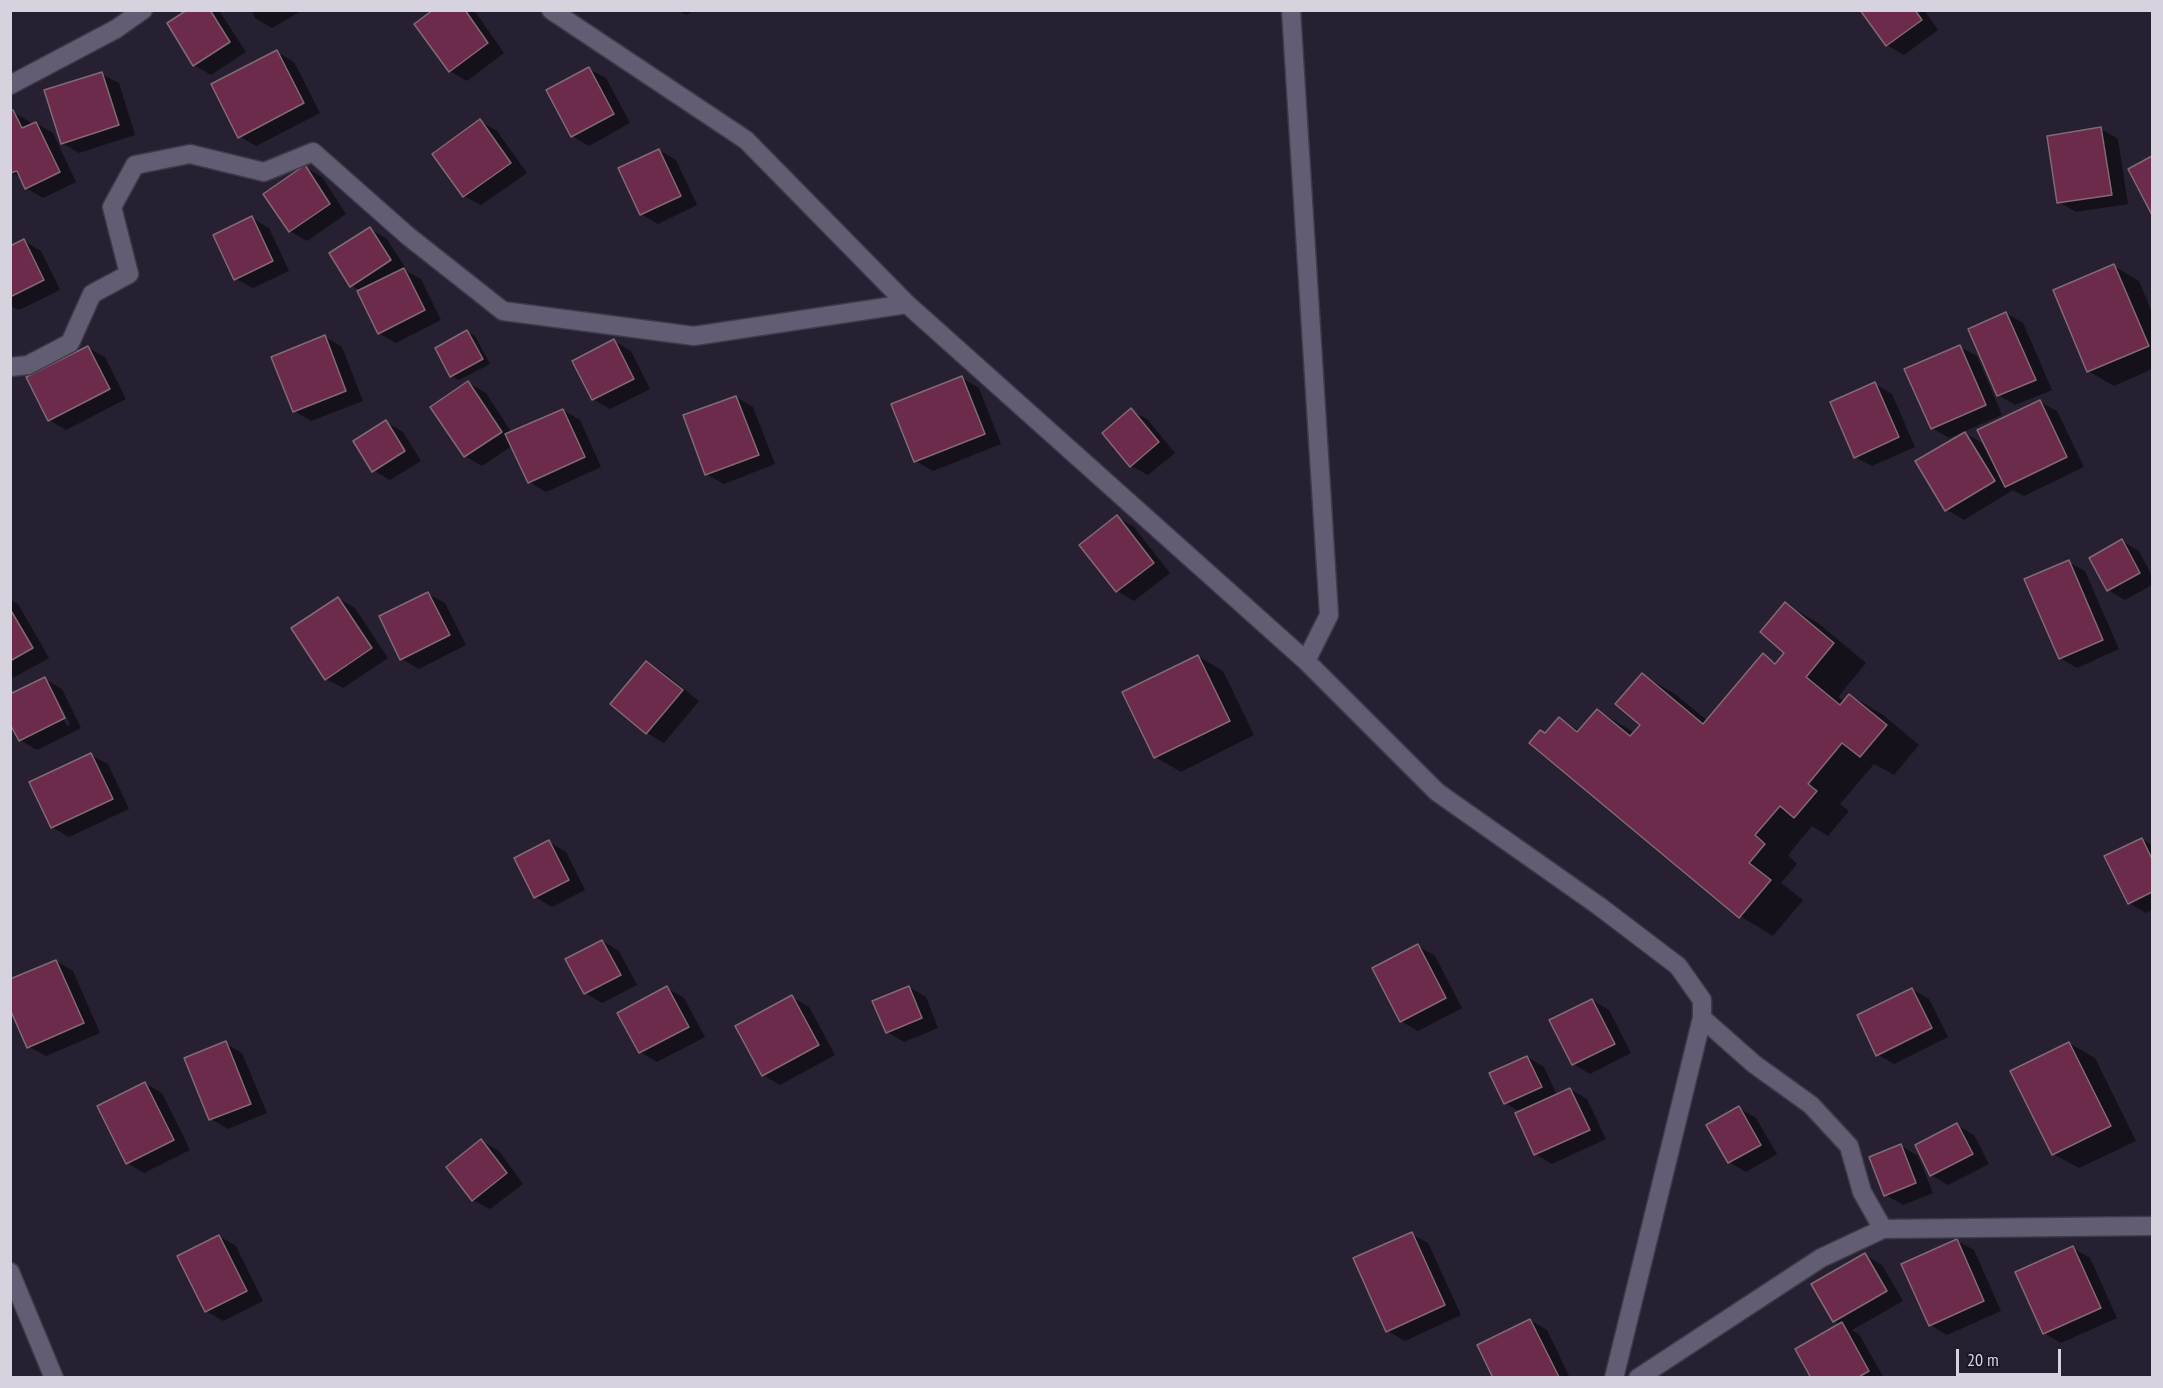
<!DOCTYPE html>
<html>
<head>
<meta charset="utf-8">
<style>
  body { margin:0 }
  #map { position:relative; width:2163px; height:1388px; overflow:hidden; background:#262032; font-family:"PT Sans Narrow",sans-serif }
  canvas { display:block }
  .frame { position:absolute; inset:0; border:12px solid #d6d3df; pointer-events:none }
  .scale { position:absolute; left:1956px; top:1349px; width:105px; height:27px; box-sizing:border-box; border:3px solid #d6d3df; border-top:0; padding-left:8px; font-size:18px; line-height:21px; white-space:nowrap; color:#d6d3df; -webkit-text-stroke:4px #1c1728; paint-order:stroke }
</style>
</head>
<body>
<div id="map">
<canvas width="2163" height="1388"></canvas>
<div class="frame"></div>
<div class="scale">20 m</div>
</div>
<script>
const g = document.querySelector('canvas').getContext('2d');
g.lineJoin = 'round';
function fill(path, color) {
  g.fillStyle = color;
  g.fill(path, 'evenodd');
}
function poly(rows) {
  const path = new Path2D();
  for (const r of rows) {
    path.moveTo(r[0], r[1]);
    for (let i = 2; i < r.length; i += 2) path.lineTo(r[i], r[i + 1]);
  }
  return path;
}
function stroke(path, color, width, dash) {
  g.strokeStyle = color;
  g.lineWidth = width;
  g.lineCap = dash ? 'butt' : 'round';
  g.setLineDash(dash || []);
  g.stroke(path);
}
fill(poly([
  [190,10,220,12,246,52,211,75,194,65],
  [251,10,303,10,272,28,255,18],
  [436,10,474,10,504,53,467,81,450,71],
  [678,10,695,10,686,15],
  [1862,10,1924,10,1938,30,1904,55,1887,45],
  [277,52,294,62,320,113,256,146,239,136],
  [589,69,606,78,630,123,589,146,572,136],
  [101,74,119,83,135,135,79,153,62,143],
  [13,112,30,122,32,125,36,123,53,133,76,182,43,198,26,188,22,178,12,173,10,169],
  [480,121,497,131,527,173,481,205,464,196],
  [2101,129,2118,139,2128,204,2076,212,2059,202],
  [659,150,676,160,697,205,658,224,641,214],
  [2152,157,2152,212,2130,169],
  [305,167,322,177,346,214,307,241,290,231],
  [252,218,269,228,289,271,253,288,236,279],
  [370,229,387,239,408,272,421,279,441,320,396,343,379,333,360,291,351,285],
  [24,241,41,251,60,290,19,310,10,306,10,248],
  [2114,266,2139,281,2152,312,2152,369,2114,386,2088,371],
  [2006,313,2023,323,2052,390,2015,405,1998,395],
  [467,332,475,336,490,364,459,380,451,376],
  [325,337,342,347,363,401,311,421,294,411],
  [614,341,631,351,650,389,610,409,593,399],
  [1960,347,1977,356,2002,415,1949,438,1932,428],
  [88,348,105,357,126,399,66,430,49,420],
  [962,378,979,388,1001,444,933,471,916,461],
  [469,383,486,393,512,433,563,410,580,420,601,467,546,492,529,482,512,446,482,466,465,456],
  [1875,384,1892,394,1915,447,1872,466,1855,457],
  [736,397,753,407,775,464,724,484,706,474],
  [2040,402,2057,411,2084,467,2024,496,2013,490,1964,520,1947,510,1965,433,1982,443,1987,452],
  [1131,410,1148,420,1175,453,1148,475,1131,466],
  [386,422,403,432,421,461,390,480,373,470],
  [1117,517,1134,527,1170,573,1134,601,1117,591],
  [2122,541,2139,551,2152,576,2152,585,2125,600,2108,590],
  [2068,562,2085,571,2119,649,2077,668,2060,658],
  [428,594,445,603,466,645,419,669,402,659],
  [338,598,355,608,388,658,343,688,326,679],
  [10,600,18,604,49,658,11,679],
  [1785,604,1818,623,1866,663,1838,697,1845,702,1850,695,1883,715,1919,745,1894,775,1874,764,1840,804,1849,811,1828,836,1812,826,1788,855,1797,864,1781,883,1803,900,1773,936,1740,916,1545,735,1559,719,1580,731,1598,711,1635,733,1642,724,1642,675,1675,694,1708,721,1763,655,1777,663,1786,653],
  [1198,656,1223,671,1254,735,1181,772,1155,757],
  [646,662,663,672,699,701,664,743,647,733,612,704],
  [45,679,62,689,81,728,37,750,20,740],
  [50,691,53,691,70,724,67,726],
  [91,755,108,764,129,809,69,837,52,827],
  [2142,839,2152,845,2152,910,2146,913,2129,903],
  [549,842,566,852,585,890,552,907,535,897],
  [602,941,619,951,637,985,602,1003,585,993],
  [1418,946,1435,956,1462,1008,1418,1031,1401,1021],
  [56,961,73,971,100,1033,46,1056,29,1047],
  [909,987,926,997,938,1028,904,1042,887,1032],
  [667,988,684,998,705,1037,657,1062,640,1052],
  [1912,989,1929,999,1948,1037,1894,1064,1877,1054],
  [792,997,809,1007,835,1055,780,1085,763,1075],
  [1592,1000,1609,1010,1631,1053,1590,1074,1573,1064],
  [225,1043,242,1053,267,1113,228,1129,211,1119],
  [2069,1043,2095,1058,2136,1141,2079,1168,2053,1154],
  [1527,1057,1544,1067,1557,1095,1570,1089,1587,1099,1606,1139,1552,1164,1535,1154,1517,1114,1520,1112,1505,1103],
  [145,1083,162,1093,190,1150,144,1173,127,1163],
  [1739,1108,1756,1118,1777,1154,1746,1172,1729,1162],
  [1957,1125,1974,1135,1989,1164,1948,1185,1931,1175],
  [482,1141,499,1151,523,1184,490,1209,473,1200],
  [1901,1146,1918,1156,1933,1193,1903,1205,1886,1195],
  [1411,1234,1428,1243,1461,1315,1405,1341,1388,1331],
  [219,1236,236,1246,263,1301,223,1321,206,1311],
  [1957,1241,1974,1250,2001,1311,1947,1335,1930,1325],
  [2073,1248,2090,1258,2117,1318,2061,1343,2044,1333],
  [1865,1255,1882,1265,1903,1301,1852,1330,1859,1334,1884,1378,1813,1378,1841,1325,1834,1321],
  [1530,1320,1547,1330,1570,1378,1495,1378]
]), '#0007');
const building = poly([
  [187,10,210,10,230,42,193,66,167,23,187,10],
  [433,10,465,10,488,43,449,72,414,24,433,10],
  [1860,10,1915,10,1922,20,1886,46,1860,10],
  [277,50,304,103,238,138,211,84,277,50],
  [589,67,614,114,571,137,546,90,589,67],
  [102,72,119,125,61,144,44,90,102,72],
  [13,110,22,128,36,122,60,172,25,189,17,171,10,173,10,111,13,110],
  [480,119,511,163,463,197,432,154,480,119],
  [2101,127,2112,195,2057,203,2047,136,2101,127],
  [659,149,681,196,640,215,618,168,659,149],
  [2152,156,2152,215,2128,169,2152,156],
  [305,165,330,204,289,232,263,194,305,165],
  [252,216,273,261,234,280,213,235,252,216],
  [370,227,391,260,350,287,329,253,370,227],
  [24,239,44,280,10,297,10,246,24,239],
  [2114,264,2149,346,2087,372,2053,290,2114,264],
  [404,268,425,310,378,334,357,291,404,268],
  [2006,312,2036,380,1997,396,1968,329,2006,312],
  [467,330,483,359,450,377,435,348,467,330],
  [325,335,346,391,293,412,271,357,325,335],
  [614,339,634,379,592,400,572,361,614,339],
  [1960,345,1986,405,1931,429,1904,369,1960,345],
  [88,346,110,389,48,421,26,377,88,346],
  [962,376,985,434,914,462,891,404,962,376],
  [468,381,502,432,464,457,430,407,468,381],
  [1875,382,1899,437,1854,458,1830,402,1875,382],
  [736,396,759,455,705,475,683,415,736,396],
  [2040,400,2067,457,2005,487,1977,430,2040,400],
  [1131,408,1159,442,1130,467,1102,433,1131,408],
  [563,409,585,457,528,483,505,434,563,409],
  [386,420,405,451,372,472,353,441,386,420],
  [1965,432,1995,481,1945,511,1915,461,1965,432],
  [1117,515,1154,563,1116,592,1079,545,1117,515],
  [2122,539,2140,573,2107,591,2089,558,2122,539],
  [2069,560,2103,640,2059,659,2024,579,2069,560],
  [428,592,450,635,400,660,379,616,428,592],
  [338,597,372,648,325,680,291,628,338,597],
  [1785,602,1834,643,1806,677,1840,705,1849,694,1887,725,1860,757,1842,743,1808,784,1817,791,1794,818,1780,806,1755,835,1765,844,1749,863,1771,880,1739,918,1529,743,1540,730,1545,733,1559,717,1577,732,1597,709,1630,736,1640,725,1615,704,1642,673,1703,724,1763,653,1775,664,1784,653,1760,632,1785,602],
  [10,609,33,648,10,661,10,609],
  [1198,655,1230,721,1154,758,1122,692,1198,655],
  [646,661,683,690,646,734,610,704,646,661],
  [45,677,65,718,19,741,10,724,10,694,45,677],
  [91,753,113,799,51,828,29,782,91,753],
  [2142,838,2152,859,2152,892,2128,904,2104,856,2142,838],
  [549,840,569,880,534,898,514,858,549,840],
  [602,940,621,975,584,994,565,959,602,940],
  [1418,944,1446,998,1400,1022,1372,968,1418,944],
  [56,960,84,1023,27,1048,10,1009,10,979,56,960],
  [667,986,689,1027,639,1053,617,1013,667,986],
  [909,986,922,1018,886,1033,872,1001,909,986],
  [1912,988,1932,1028,1876,1056,1857,1015,1912,988],
  [792,995,819,1045,762,1076,735,1026,792,995],
  [1592,999,1615,1044,1572,1065,1549,1020,1592,999],
  [226,1041,251,1104,209,1120,184,1058,226,1041],
  [2069,1042,2111,1126,2052,1155,2010,1071,2069,1042],
  [1527,1056,1542,1087,1504,1104,1489,1073,1527,1056],
  [145,1082,174,1140,126,1164,97,1106,145,1082],
  [1570,1088,1590,1130,1534,1155,1515,1113,1570,1088],
  [1739,1106,1761,1145,1728,1163,1706,1125,1739,1106],
  [1957,1123,1973,1154,1930,1176,1915,1145,1957,1123],
  [481,1139,507,1173,472,1201,446,1167,481,1139],
  [1901,1144,1916,1183,1884,1196,1869,1157,1901,1144],
  [1412,1232,1445,1305,1386,1332,1353,1258,1412,1232],
  [219,1235,247,1291,205,1312,177,1256,219,1235],
  [1957,1239,1984,1301,1929,1326,1901,1264,1957,1239],
  [2073,1246,2101,1308,2043,1334,2015,1272,2073,1246],
  [1865,1253,1887,1291,1833,1322,1811,1284,1865,1253],
  [1530,1319,1559,1377,1493,1378,1477,1345,1530,1319],
  [1842,1322,1869,1371,1857,1378,1811,1378,1795,1349,1842,1322]
]);
fill(building, '#6d2b4b');
stroke(building, '#826a73', 1.5);
const minor = poly([
  [551,10,746,140,907,304,1306,661,1437,792,1599,906,1678,966,1702,1000,1702,1018,1614,1378],
  [1291,10,1329,615,1306,661],
  [10,85,116,29,143,10],
  [10,367,28,365,70,343,92,294,129,274,112,207,135,165,190,154,264,172,313,152,408,236,503,311,694,336,907,304],
  [1702,1018,1754,1064,1811,1105,1849,1146,1862,1192,1883,1229],
  [10,1272,54,1378],
  [1638,1378,1821,1258,1883,1229,2152,1226]
]);
stroke(minor, '#3f3a49', 21);
stroke(minor, '#625d72', 18);
</script>
</body>
</html>
